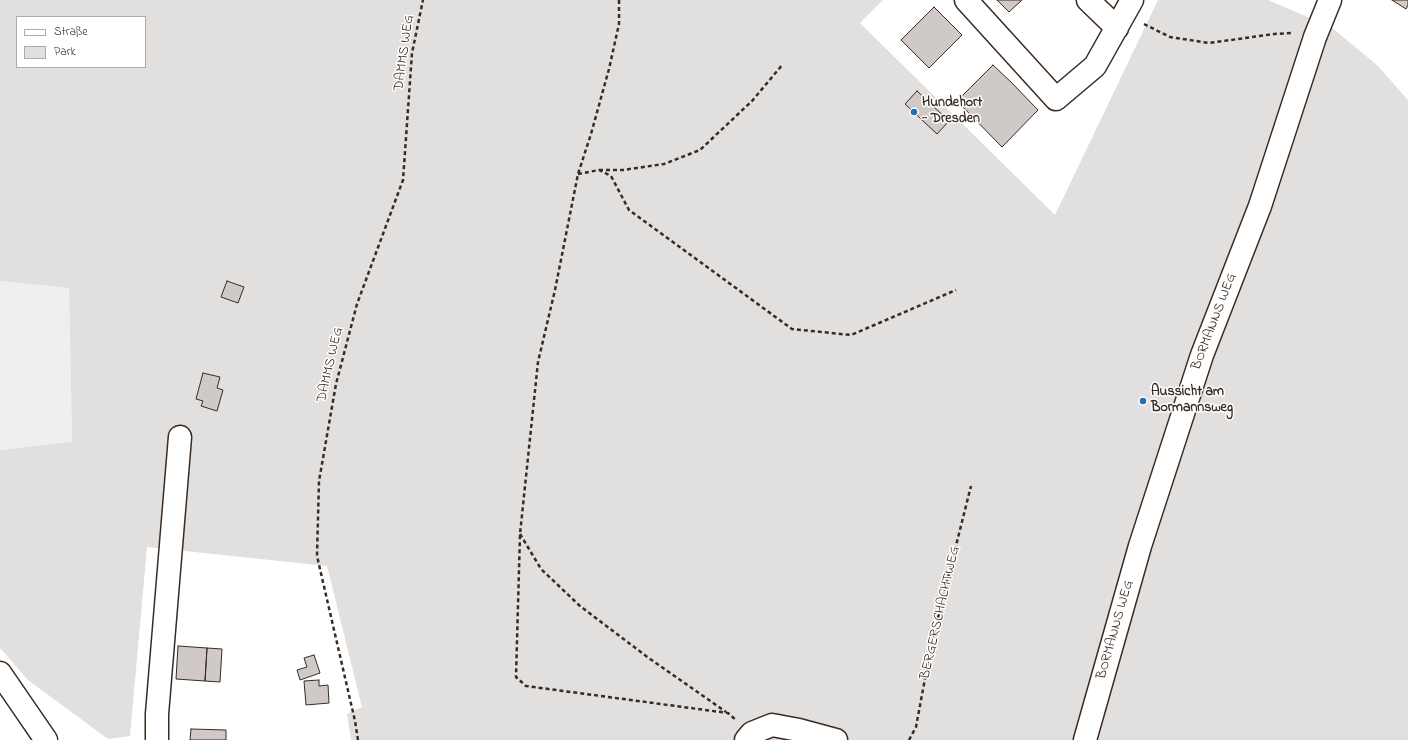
<!DOCTYPE html>
<html>
<head>
<meta charset="utf-8">
<style>
  body { margin:0 }
  #map { position:relative; width:1408px; height:740px; overflow:hidden; background:#fff; font-family:"Indie Flower",sans-serif }
  canvas { display:block }
  .legend { position:absolute; left:16px; top:16px; width:130px; height:52px; box-sizing:border-box; background:#fff; border:1px solid #b1aaa5; margin:0; padding:5px 7px; list-style:none; font-size:12px; color:#3b2a1e }
  .legend li { display:flex; align-items:center; gap:8px; height:20px }
  .legend b { width:20px; border:1px solid #b1aaa5 }
</style>
</head>
<body>
<div id="map">
<canvas width="1408" height="740"></canvas>
<ul class="legend">
<li><b style="height:5px;background:#fff"></b>Straße</li>
<li><b style="height:11px;background:#e2e0de"></b>Park</li>
</ul>
</div>
<script>
const g = document.querySelector('canvas').getContext('2d');
g.lineJoin = 'round';
function fill(path, color) {
  g.fillStyle = color;
  g.fill(path, 'evenodd');
}
function poly(rows) {
  const path = new Path2D();
  for (const r of rows) {
    path.moveTo(r[0], r[1]);
    for (let i = 2; i < r.length; i += 2) path.lineTo(r[i], r[i + 1]);
  }
  return path;
}
function stroke(path, color, width, dash) {
  g.strokeStyle = color;
  g.lineWidth = width;
  g.lineCap = dash ? 'butt' : 'round';
  g.setLineDash(dash || []);
  g.stroke(path);
}
function write(font, color, halo, rows, align = 'center') {
  g.font = font + ' "Indie Flower",sans-serif';
  g.lineWidth = 3;
  g.setLineDash([]);
  g.textBaseline = 'middle';
  g.strokeStyle = halo;
  g.fillStyle = color;
  for (const [text, x, y, turn = 0] of rows) {
    g.save();
    g.translate(x, y);
    g.rotate((+turn || 0) * Math.PI / 180);
    g.textAlign = isNaN(turn) ? turn : align;
    if (halo) g.strokeText(text, 0, 0);
    g.fillText(text, 0, 0);
    g.restore();
  }
}
fill(poly([
  [0,281,69,288,72,443,0,450]
]), '#f1efee');
fill(poly([
  [0,0,883,0,860,23,1055,215,1158,0,1268,0,1331,27,1377,65,1408,100,1408,740,351,740,347,714,362,707,327,566,147,547,130,736,108,739,28,680,0,648,0,450,72,442,69,288,0,281],
  [17,17,145,17,145,67,17,67]
]), '#e2e0de');
const building = poly([
  [997,0,1022,0,1009,12,997,0],
  [1392,0,1408,0,1408,5,1406,9,1392,0],
  [934,7,962,35,929,68,901,40,934,7],
  [993,65,1011,82,1038,110,1002,147,957,101,993,65],
  [917,91,949,121,937,134,905,104,917,91],
  [227,281,244,287,238,303,221,297,227,281],
  [203,373,220,377,217,388,223,390,217,411,201,406,203,401,196,399,203,373],
  [178,646,207,648,205,681,176,679,178,646],
  [207,648,222,649,220,682,205,681,207,648],
  [314,655,320,673,300,680,297,670,307,667,304,658,314,655],
  [319,680,319,686,328,685,329,703,306,705,304,681,319,680],
  [191,729,226,730,226,740,190,740,191,729]
]);
fill(building, '#cfcac7');
stroke(building, '#3b2a1e', 1);
const minor = poly([
  [966,0,1056,99,1095,66,1132,0],
  [1088,0,1117,28],
  [0,673,46,740],
  [157,740,157,714,180,437],
  [746,740,752,733,772,725,799,730,836,740],
  [1085,740,1140,546,1202,355,1260,206,1315,37,1330,0]
]);
stroke(minor, '#3b2a1e', 25);
stroke(poly([
  [619,0,619,24,609,69,591,134,578,174,555,290,538,362,520,534,516,677,526,686,728,713,736,720],
  [1144,24,1170,37,1209,43,1274,34,1293,33],
  [599,170,623,170,664,164,700,150,752,101,783,64],
  [578,174,599,170,611,176,629,210,792,329,851,335,956,290],
  [520,534,541,569,580,606,646,656,726,712],
  [358,740,355,721,317,556,319,481,336,384,357,304,403,180,412,53,423,0],
  [909,740,916,727,932,641,971,486]
]), '#3b2a1e', 2.5, [4, 3]);
stroke(minor, '#fff', 22);
for (const [x, y, r, color] of [
  [914,112,4,"#1f6fb2"],
  [1143,401,4,"#1f6fb2"]
]) {
  const dot = new Path2D();
  dot.arc(x, y, r, 0, 2 * Math.PI);
  g.fillStyle = color;
  g.fill(dot);
  stroke(dot, '#fff', 1.5);
}
write('14px', '#3b2a1e', '#fff', [
  ["DAMMS WEG",405,53,-82],
  ["BORMANNS WEG",1215,322,-69],
  ["DAMMS WEG",331,365,-77],
  ["BERGERSCHACHTWEG",941,613,-77],
  ["BORMANNS WEG",1116,630,-74]
]);
write('bold 14px', '#3b2a1e', '#fff', [
  ["Hundehort",922,104],
  ["- Dresden",922,120],
  ["Aussicht am",1151,393],
  ["Bormannsweg",1151,409]
], 'left');
</script>
</body>
</html>
